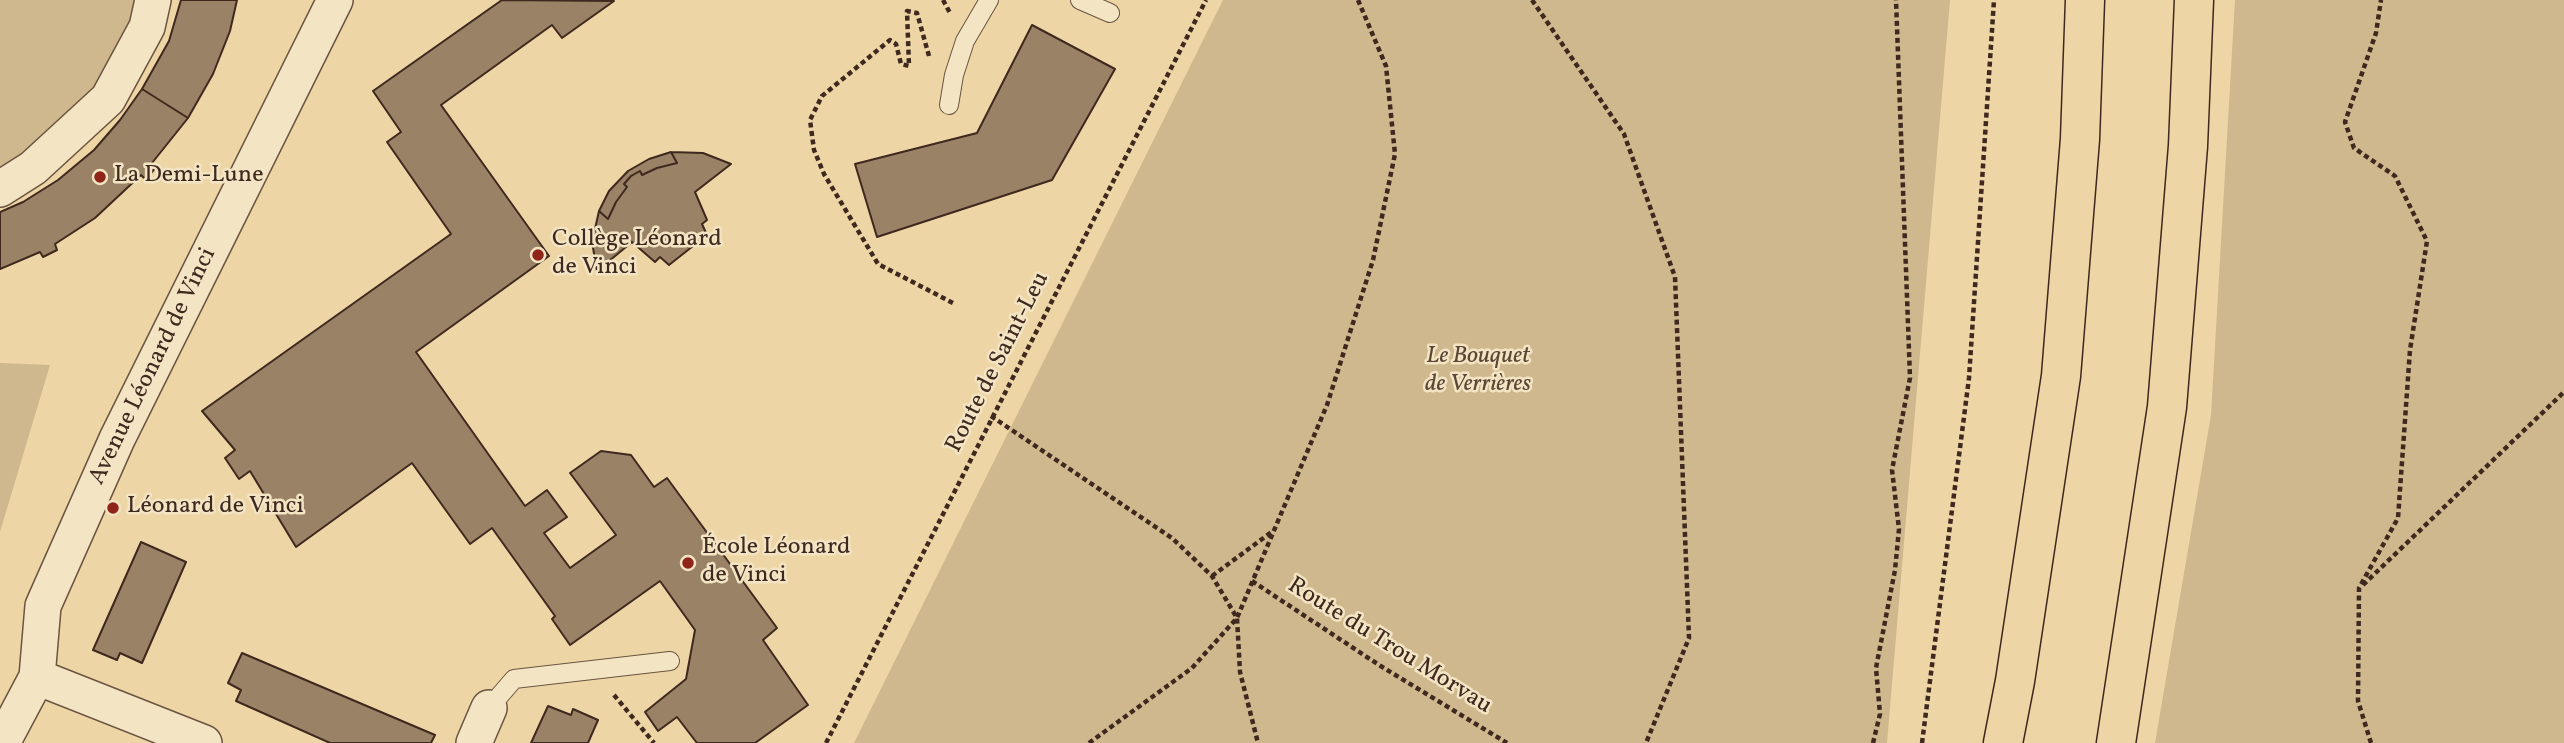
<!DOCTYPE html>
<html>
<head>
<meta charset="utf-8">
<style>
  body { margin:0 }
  canvas { display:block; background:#edd5a5 }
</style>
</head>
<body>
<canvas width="2564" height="743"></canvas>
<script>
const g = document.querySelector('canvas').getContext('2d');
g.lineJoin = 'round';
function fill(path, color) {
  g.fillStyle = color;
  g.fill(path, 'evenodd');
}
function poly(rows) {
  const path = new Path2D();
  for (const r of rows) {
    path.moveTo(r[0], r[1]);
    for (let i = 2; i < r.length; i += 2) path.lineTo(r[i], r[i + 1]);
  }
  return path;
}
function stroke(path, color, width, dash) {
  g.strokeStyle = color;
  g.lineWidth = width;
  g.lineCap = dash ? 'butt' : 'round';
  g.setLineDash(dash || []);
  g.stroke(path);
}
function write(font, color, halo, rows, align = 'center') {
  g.font = font + ' Vollkorn,serif';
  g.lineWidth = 5;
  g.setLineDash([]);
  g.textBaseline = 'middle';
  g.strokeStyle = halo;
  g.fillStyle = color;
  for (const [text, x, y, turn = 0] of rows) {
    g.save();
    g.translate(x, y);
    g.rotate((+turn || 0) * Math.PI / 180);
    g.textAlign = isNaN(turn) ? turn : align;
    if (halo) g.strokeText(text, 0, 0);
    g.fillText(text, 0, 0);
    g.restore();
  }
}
fill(poly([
  [0,0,143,0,90,106,0,172],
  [1223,0,1950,0,1887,743,854,743],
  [2235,0,2564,0,2564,743,2155,743,2211,415],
  [0,363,50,365,0,532]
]), '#cfb88e');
const building = poly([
  [181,0,237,0,230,31,213,74,188,118,142,89,169,41,181,0],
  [502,0,614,1,562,38,552,25,441,105,549,256,416,352,525,506,547,490,567,517,544,533,570,568,616,535,570,473,601,451,631,455,654,487,667,478,777,628,763,640,808,705,755,743,697,743,677,717,658,731,645,712,686,679,695,630,660,581,570,645,552,619,555,616,492,528,470,544,412,463,296,547,250,471,239,479,225,458,235,450,202,411,451,234,387,142,401,132,373,91,502,0],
  [1032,25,1115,69,1052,180,877,237,855,164,977,133,1032,25],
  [142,89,188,118,152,163,156,167,146,180,141,175,95,218,55,244,57,250,43,257,40,252,0,269,0,212,23,202,58,180,94,150,120,120,142,89],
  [671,152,703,153,731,164,695,192,707,220,702,224,707,235,669,265,660,257,655,262,632,242,597,271,592,242,599,211,608,219,616,202,627,187,624,184,631,176,640,171,642,175,657,168,677,163,671,152],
  [671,152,677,163,657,168,642,175,640,171,631,176,624,184,627,187,616,202,608,219,599,211,609,191,628,171,649,159,671,152],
  [141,542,186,562,142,663,120,653,117,660,93,650,141,542],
  [242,653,435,735,431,743,330,743,236,701,241,690,228,683,242,653],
  [548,706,571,715,573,709,598,720,588,743,531,743,548,706]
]);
fill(building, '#998265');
stroke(building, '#3f291f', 2);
const lane = poly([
  [1080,0,1110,13],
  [949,105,954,75,965,41,989,0],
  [489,708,514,679,670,661]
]);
const street = poly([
  [0,189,33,168,108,99,147,27,153,0],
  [37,677,204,743],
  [2,743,37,677,43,606,117,439,335,0],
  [474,743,489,708]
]);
const highway = poly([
  [2003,743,2015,681,2061,376,2080,139,2085,0],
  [2116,743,2167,407,2188,146,2194,0]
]);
stroke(lane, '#6a5440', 20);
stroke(street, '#6a5440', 38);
stroke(highway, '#3f291f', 41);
stroke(poly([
  [943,0,950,13],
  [1532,0,1624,134,1675,277,1689,638,1646,743],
  [929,56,917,13,907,11,909,66,901,64,896,44,890,40,822,96,810,120,814,150,824,174,878,264,953,303],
  [991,416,1172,538,1212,576,1237,618,1240,672,1258,743],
  [1212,576,1273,531],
  [1252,581,1379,665,1507,743],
  [2363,585,2564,392],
  [614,695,654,743],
  [826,743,1206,0],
  [1089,743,1192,668,1237,618,1327,405,1373,260,1395,154,1386,66,1358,0],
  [1873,743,1880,714,1876,668,1895,570,1899,529,1892,470,1910,378,1896,0],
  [1922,743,1969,378,1994,0],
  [2371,743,2358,701,2359,588,2398,518,2410,350,2427,241,2395,176,2354,148,2345,122,2376,33,2381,0]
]), '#3f291f', 4.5, [5, 3.5]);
stroke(lane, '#f3e4c4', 18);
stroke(street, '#f3e4c4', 35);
stroke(highway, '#edd5a5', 38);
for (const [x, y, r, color] of [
  [100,177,7,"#8f2418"],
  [538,255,7,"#8f2418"],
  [113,508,7,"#8f2418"],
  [688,563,7,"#8f2418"]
]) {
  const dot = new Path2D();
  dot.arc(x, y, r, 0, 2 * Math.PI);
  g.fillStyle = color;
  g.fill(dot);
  stroke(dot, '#f3e4c4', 2.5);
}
write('24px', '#3f291f', '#f3e4c4', [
  ["La Demi-Lune",114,177],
  ["Collège Léonard",552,241],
  ["de Vinci",552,269],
  ["Léonard de Vinci",127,508],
  ["École Léonard",702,549],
  ["de Vinci",702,577]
], 'left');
write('italic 24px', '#5c4635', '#f3e4c4', [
  ["Le Bouquet",1478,358],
  ["de Verrières",1478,386]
]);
write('24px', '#3f291f', '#f3e4c4', [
  ["Route de Saint-Leu",999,363,-63],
  ["Avenue Léonard de Vinci",154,367,-64],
  ["Route du Trou Morvau",1389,647,32]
]);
</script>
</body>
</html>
